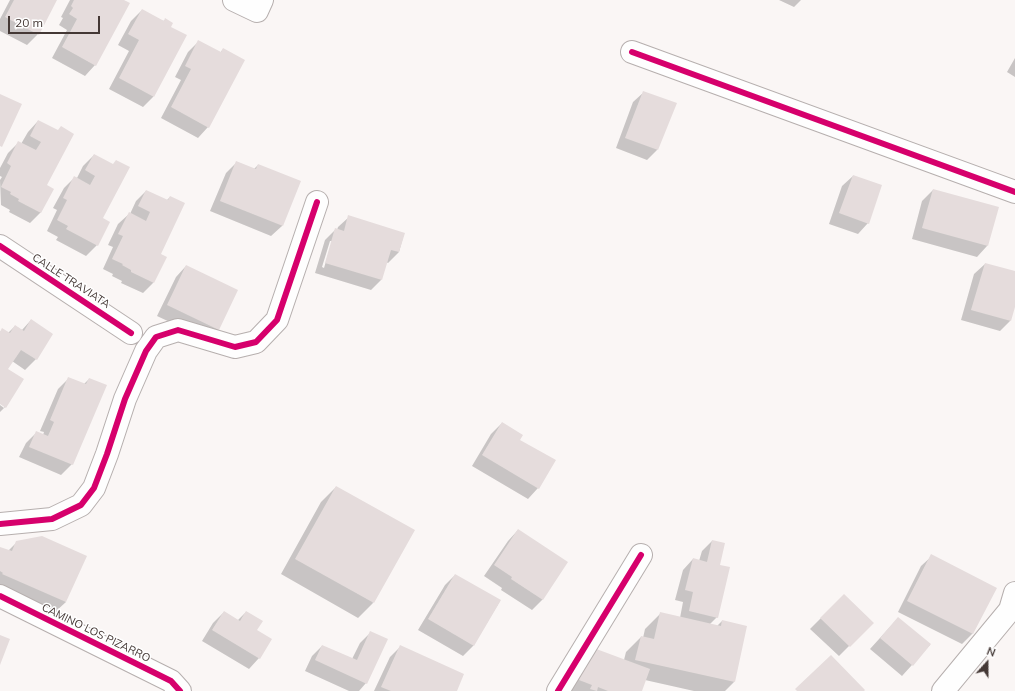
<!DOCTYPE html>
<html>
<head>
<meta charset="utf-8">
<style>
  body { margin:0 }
  #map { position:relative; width:1015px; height:691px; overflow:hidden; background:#faf6f5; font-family:Mulish,sans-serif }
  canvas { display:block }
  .north { position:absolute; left:967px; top:643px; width:40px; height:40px; -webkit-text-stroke:3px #fff; paint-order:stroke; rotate:21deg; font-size:11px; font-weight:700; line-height:16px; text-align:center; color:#443835 }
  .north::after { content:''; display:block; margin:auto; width:14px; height:18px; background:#443835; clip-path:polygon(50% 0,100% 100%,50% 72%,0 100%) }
  .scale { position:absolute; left:8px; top:16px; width:92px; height:18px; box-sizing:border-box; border:2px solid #443835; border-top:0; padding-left:5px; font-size:12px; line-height:14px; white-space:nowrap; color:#443835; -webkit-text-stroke:3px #fff; paint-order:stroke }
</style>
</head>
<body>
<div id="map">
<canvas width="1015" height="691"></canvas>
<div class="north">N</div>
<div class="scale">20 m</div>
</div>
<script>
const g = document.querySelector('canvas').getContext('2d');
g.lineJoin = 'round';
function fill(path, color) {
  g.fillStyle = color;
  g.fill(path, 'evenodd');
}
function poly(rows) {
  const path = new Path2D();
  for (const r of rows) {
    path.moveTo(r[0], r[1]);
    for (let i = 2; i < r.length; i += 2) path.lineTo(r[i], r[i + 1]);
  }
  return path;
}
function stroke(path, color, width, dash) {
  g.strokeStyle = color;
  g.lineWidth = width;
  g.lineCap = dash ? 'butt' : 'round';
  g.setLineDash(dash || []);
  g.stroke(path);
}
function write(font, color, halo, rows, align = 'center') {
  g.font = font + ' Mulish,sans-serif';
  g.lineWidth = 3;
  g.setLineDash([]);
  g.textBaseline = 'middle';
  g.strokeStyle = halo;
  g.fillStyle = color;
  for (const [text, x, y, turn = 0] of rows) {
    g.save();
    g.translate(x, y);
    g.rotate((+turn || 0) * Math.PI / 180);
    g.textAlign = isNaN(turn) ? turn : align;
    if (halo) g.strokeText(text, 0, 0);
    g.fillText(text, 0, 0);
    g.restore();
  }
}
fill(poly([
  [10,0,56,0,38,34,27,45,0,31,0,19],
  [70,0,122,0,95,65,85,76,52,58,67,30,59,25,63,18,61,17],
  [779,0,801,0,794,7],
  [142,10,163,21,165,20,153,97,143,107,109,89,129,51,118,45,131,21],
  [198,42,220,53,223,49,208,127,198,138,161,118,181,80,175,77,188,52],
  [1015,58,1015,77,1007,72],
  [644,92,675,104,657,150,647,160,616,148,633,102],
  [38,121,57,131,41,212,30,223,9,212,10,210,1,205,0,180,2,177,0,176,0,168,8,153,19,142,21,144,28,132],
  [94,155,102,218,97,245,86,256,56,240,58,237,47,231,57,210,53,208,64,188,75,177,77,178,83,166],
  [237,162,254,169,258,165,300,182,282,226,271,236,210,211,226,173],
  [853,176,868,223,858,234,829,224,842,186],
  [933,190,998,208,987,246,977,257,912,239,922,201],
  [146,191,166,201,170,197,159,254,165,257,153,283,143,293,121,283,122,281,112,276,113,274,103,269,113,247,108,245,118,224,129,214,130,214,136,201],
  [349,217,404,234,399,252,388,263,386,262,381,280,371,290,315,273,325,240,335,230,337,230,338,227],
  [330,241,332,241,324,268,322,267],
  [985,264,1015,272,1015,303,1010,321,1000,331,961,320,974,274],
  [186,266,218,330,208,340,157,316,176,277],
  [31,320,52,334,36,359,25,370,12,361,7,370,5,407,0,412,0,405,4,408,4,405,0,403,0,332,2,330,8,333,15,326,22,330],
  [69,378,84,384,89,379,72,464,61,475,19,457,26,443,36,433,43,435,44,432,40,431,58,389],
  [502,423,519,440,538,488,528,499,472,466,491,434],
  [336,487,373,603,358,618,281,574,321,502],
  [518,530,543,599,532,610,501,590,502,588,484,576,508,541],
  [712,541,719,566,717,617,710,624,717,626,722,621,734,682,725,691,694,691,645,680,641,691,569,691,581,659,624,660,626,652,641,637,643,638,645,629,660,614,680,618,683,602,675,600,683,570,693,559,699,561,702,551],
  [17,542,66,602,55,612,0,588,0,548,8,551],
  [932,556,973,633,962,644,898,612,921,566],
  [455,575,500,601,473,646,463,656,418,630,445,585],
  [844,595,872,623,839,656,810,629],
  [224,612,237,621,246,612,256,631,259,658,249,669,202,641,213,623],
  [898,618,930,645,902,676,870,649],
  [371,632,366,683,359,691,349,691,305,671,312,656,322,646,352,659,360,643],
  [401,646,456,691,374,691,390,657]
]), '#0003');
fill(poly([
  [14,0,57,0,39,35,5,17],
  [74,0,124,0,130,3,96,66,62,47,77,19,69,14,73,8,71,6],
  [142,9,164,21,165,18,173,23,171,27,187,35,154,97,119,78,139,40,128,34],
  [198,40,221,52,223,48,245,60,209,128,171,107,191,69,185,66],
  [643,91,677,103,658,150,625,138],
  [0,94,22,104,2,147,0,146],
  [38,120,58,130,61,126,74,134,47,185,54,189,41,213,18,201,19,199,10,194,11,192,1,187,11,166,7,163,18,141,36,150,41,142,30,136],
  [94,154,113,164,116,160,130,167,103,218,110,222,98,246,66,229,68,226,57,220,67,200,63,198,74,176,90,185,95,176,85,170],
  [236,161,256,169,258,164,301,181,283,226,220,201],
  [853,175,882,185,869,224,839,213],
  [933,189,999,207,988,246,922,228],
  [146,190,168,200,170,196,185,203,161,254,167,257,154,283,131,272,131,270,122,265,123,264,112,259,123,236,118,234,129,212,146,221,150,212,138,206],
  [348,215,405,233,399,252,391,250,382,280,325,263,335,228,344,231],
  [985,263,1015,271,1015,307,1011,321,971,310],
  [186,265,238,290,219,330,167,305],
  [31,319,53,334,37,360,21,350,8,369,24,379,6,408,0,404,0,332,2,328,10,333,15,325,24,331],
  [68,377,86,384,89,378,107,385,73,465,29,447,36,431,48,436,54,422,50,420],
  [502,422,523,435,520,440,556,460,539,489,482,455],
  [336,486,415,530,374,603,295,559],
  [518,529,568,562,543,600,511,579,512,577,494,565],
  [42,536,87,556,66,602,2,574,3,573,0,571,0,547,12,551,16,541],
  [712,540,725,543,720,565,730,567,718,618,689,611,693,592,685,590,693,558,707,562],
  [931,554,997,588,973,634,907,601],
  [455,574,501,600,474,646,428,619],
  [844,594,874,623,850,647,820,618],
  [224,611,240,621,246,611,263,621,257,630,272,639,260,659,212,630],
  [660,612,721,626,722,620,747,626,735,682,635,660,641,636,654,639],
  [898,617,931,644,913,666,880,638],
  [370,631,388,639,367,684,315,660,322,645,357,660],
  [0,635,10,639,0,665],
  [400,645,464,674,457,691,391,691,381,687],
  [591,647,650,669,642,691,608,691,598,687,597,691,590,689,592,685,579,680],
  [831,655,865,690,864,691,797,691,795,689]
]), '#e5dcdc');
const minor = poly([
  [234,0,257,11,262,0],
  [632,52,1015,192],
  [0,246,131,333],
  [0,524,52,519,81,505,94,488,107,454,125,399,146,351,156,337,178,330,235,347,256,342,277,320,317,202],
  [0,596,171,681,180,691],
  [558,691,641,555],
  [943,691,1010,610,1015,593]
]);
stroke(minor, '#b6afae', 24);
stroke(minor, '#fefefe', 22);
stroke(poly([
  [632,52,1015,192],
  [0,246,131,333],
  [0,524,52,519,81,505,94,488,107,454,125,399,146,351,156,337,178,330,235,347,256,342,277,320,317,202],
  [0,596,171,681,180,691],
  [558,691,641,555]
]), '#d6006c', 6);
write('11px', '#443835', '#fff', [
  ["CALLE TRAVIATA",71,281,33],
  ["CAMINO LOS PIZARRO",96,633,26]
]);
</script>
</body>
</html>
